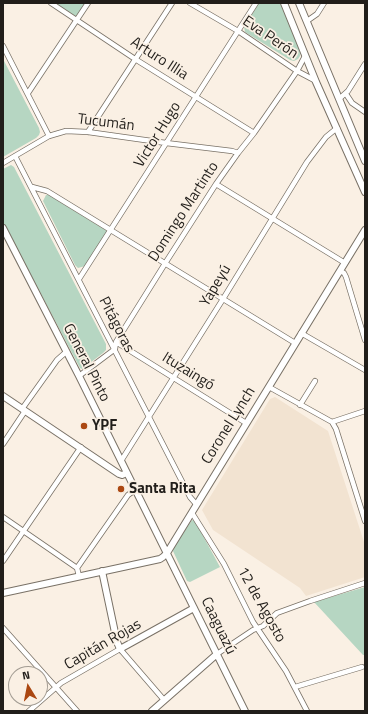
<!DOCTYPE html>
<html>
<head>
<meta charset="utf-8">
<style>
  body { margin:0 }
  #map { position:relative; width:368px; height:714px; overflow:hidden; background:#faf0e4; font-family:"Titillium Web",sans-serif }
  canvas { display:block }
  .frame { position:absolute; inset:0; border:4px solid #211e1a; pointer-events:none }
  .north { position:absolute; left:8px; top:666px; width:40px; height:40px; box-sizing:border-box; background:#faf0e4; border:1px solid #a39c93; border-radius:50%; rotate:350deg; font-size:11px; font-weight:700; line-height:16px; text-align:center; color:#211e1a }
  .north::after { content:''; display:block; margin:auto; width:14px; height:18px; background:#ab4711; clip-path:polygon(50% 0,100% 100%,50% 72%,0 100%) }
</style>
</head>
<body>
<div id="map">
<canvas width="368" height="714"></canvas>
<div class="frame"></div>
<div class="north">N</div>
</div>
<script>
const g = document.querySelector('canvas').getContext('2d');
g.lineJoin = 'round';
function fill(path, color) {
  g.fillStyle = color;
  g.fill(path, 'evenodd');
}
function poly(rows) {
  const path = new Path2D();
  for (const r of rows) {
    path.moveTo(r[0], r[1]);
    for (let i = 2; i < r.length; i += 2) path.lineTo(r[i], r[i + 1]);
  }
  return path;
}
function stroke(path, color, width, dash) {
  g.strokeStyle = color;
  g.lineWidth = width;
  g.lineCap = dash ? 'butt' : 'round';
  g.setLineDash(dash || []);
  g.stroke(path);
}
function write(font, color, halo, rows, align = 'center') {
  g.font = font + ' "Titillium Web",sans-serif';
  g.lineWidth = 3.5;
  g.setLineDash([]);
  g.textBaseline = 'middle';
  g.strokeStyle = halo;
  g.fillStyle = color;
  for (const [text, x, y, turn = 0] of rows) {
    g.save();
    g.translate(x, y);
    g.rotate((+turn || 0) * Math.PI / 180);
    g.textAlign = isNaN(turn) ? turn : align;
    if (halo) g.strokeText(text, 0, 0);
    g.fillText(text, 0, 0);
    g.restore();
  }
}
fill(poly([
  [275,397,328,431,365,545,365,577,306,596,300,588,213,530,202,510,270,399]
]), '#f2e3d1');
fill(poly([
  [51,3,88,3,77,20],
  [259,3,280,3,301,51,300,56,298,59,294,61,290,60,245,32,244,27],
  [3,59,39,128,40,132,39,135,36,138,3,157],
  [11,165,14,167,106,344,106,350,103,353,82,369,80,368,3,222,3,169],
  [46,195,49,195,107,231,85,266,78,268,75,265,43,201],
  [192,520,195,521,220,567,190,582,187,581,173,551,174,547],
  [365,587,365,655,363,655,314,602]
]), '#b6d6c2');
const street = poly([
  [51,3,135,59,254,133],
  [190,3,238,31,297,71,316,81],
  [307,21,317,14,324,3],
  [3,46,49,136],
  [28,93,88,3],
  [346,94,352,103,365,112],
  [339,99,348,91,365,64],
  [88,132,172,3],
  [15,156,190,497,196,504],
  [3,163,49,136,66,131,88,132,166,143,232,151,238,153],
  [216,184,345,263],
  [32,187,47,191,295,343],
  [340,271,344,273,346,277,365,340],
  [79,279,256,3],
  [301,333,365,370],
  [116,342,246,423],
  [79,376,115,349,116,342,166,262,216,184,238,153,254,133,297,71,305,56],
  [269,387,332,422,365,411],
  [300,405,315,381],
  [22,409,57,360,66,352],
  [332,422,336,429,365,521],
  [3,444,25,411],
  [121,461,223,299,307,162,326,137,337,128],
  [192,513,224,564,253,622,286,671,307,711],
  [3,517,77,568,79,576],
  [3,561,81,447],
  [77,568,128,495,135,490],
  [3,628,77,711],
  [217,654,253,630,263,626,277,613,310,601,365,583],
  [295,687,362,667],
  [29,711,61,683,120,649,164,700]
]);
const secondary = poly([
  [284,3,316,82,365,192],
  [299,3,365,161],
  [3,228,79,376,245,711],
  [3,396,119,474,122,475,127,473],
  [102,571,117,642,120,649,194,608],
  [3,593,160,559,163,557,167,553,365,230],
  [152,711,217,654]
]);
stroke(street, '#797166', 6);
stroke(secondary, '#797166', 8);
stroke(street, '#fff', 4.5);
stroke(secondary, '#fff', 6);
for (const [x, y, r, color] of [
  [84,426,4,"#ab4711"],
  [121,489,4,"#ab4711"]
]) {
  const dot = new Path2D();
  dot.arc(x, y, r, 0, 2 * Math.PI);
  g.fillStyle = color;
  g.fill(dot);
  stroke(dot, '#faf0e4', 1.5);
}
write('15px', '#211e1a', '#faf0e4', [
  ["Eva Perón",270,38,34],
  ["Arturo Illia",159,59,33],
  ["Tucumán",106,123,7],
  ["Victor Hugo",158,135,-58],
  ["Domingo Martinto",184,212,-57],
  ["Yapeyú",216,286,-59],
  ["Pitágoras",116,325,63],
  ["General Pinto",86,363,63],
  ["Ituzaingó",188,372,32],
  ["Coronel Lynch",229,426,-58],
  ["12 de Agosto",261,605,61],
  ["Caaguazú",218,626,64],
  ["Capitán Rojas",103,645,-30]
]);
write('bold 15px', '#211e1a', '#faf0e4', [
  ["YPF",92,426],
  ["Santa Rita",129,489]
], 'left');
</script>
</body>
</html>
